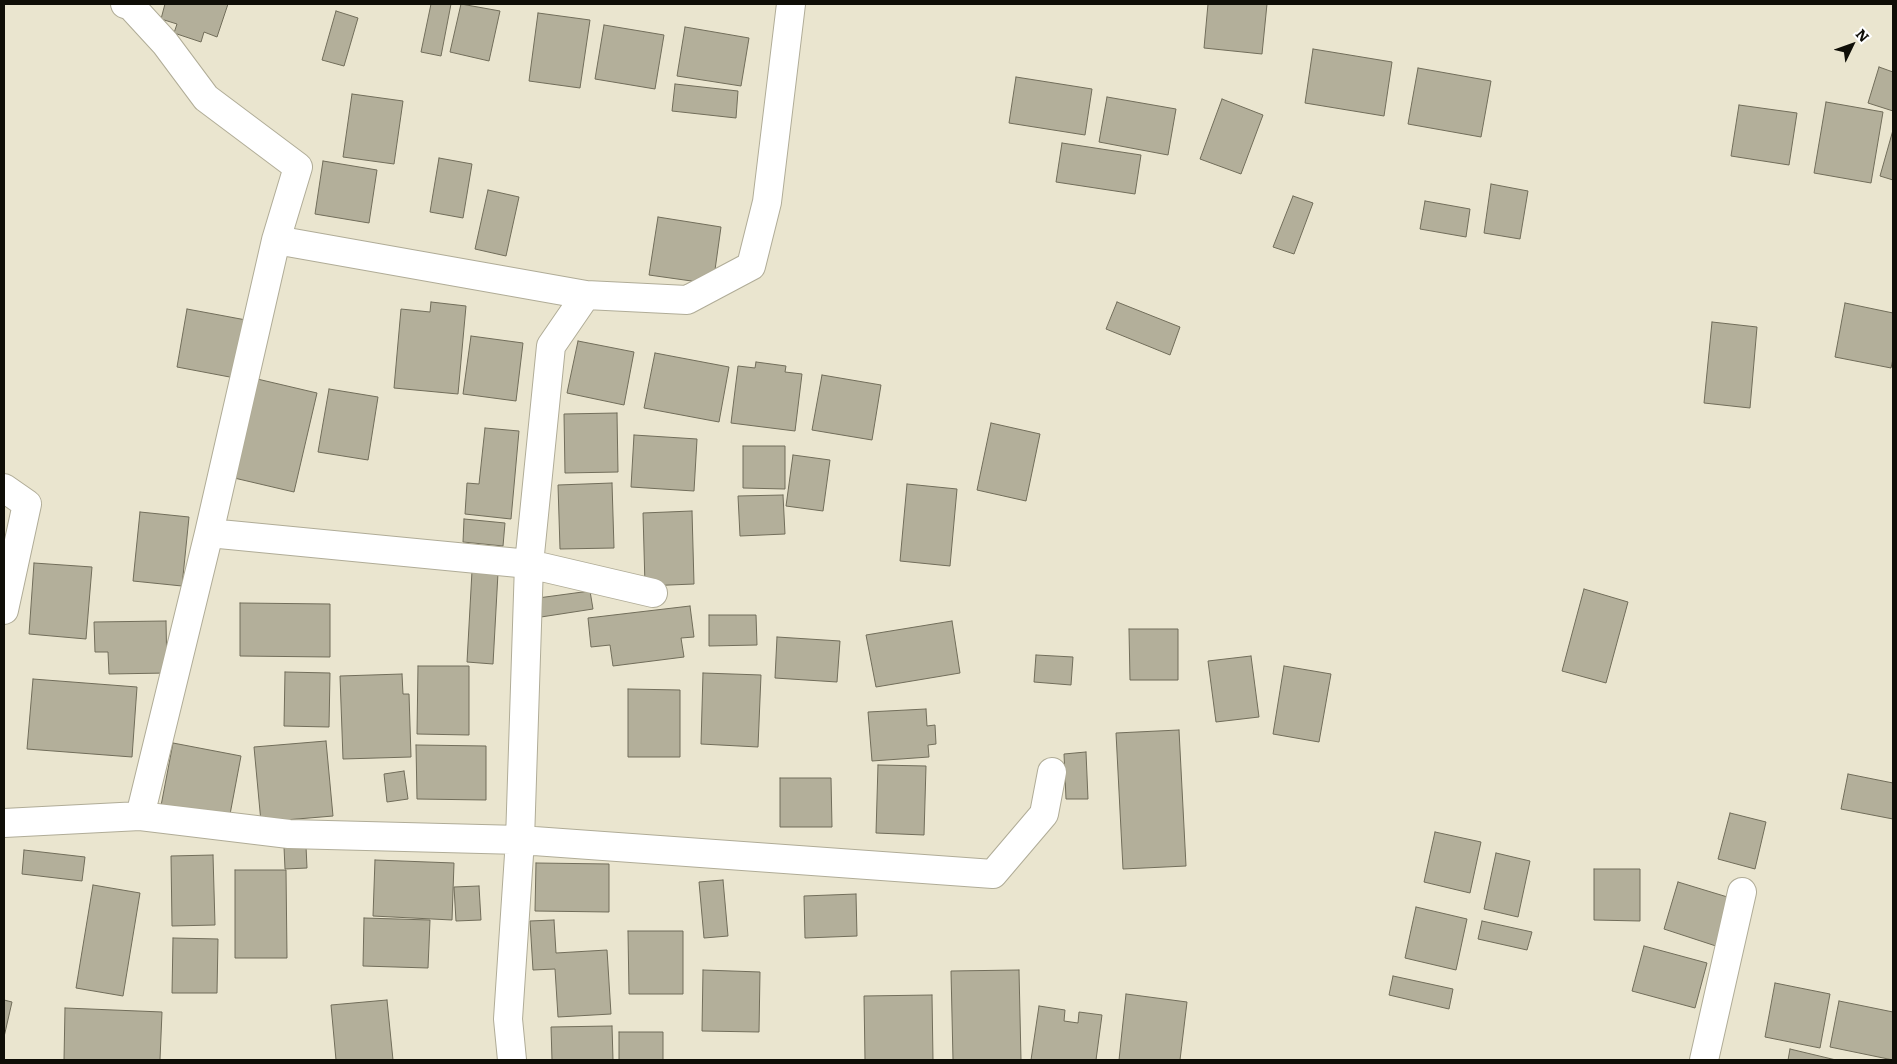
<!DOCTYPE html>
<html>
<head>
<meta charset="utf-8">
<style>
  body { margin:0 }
  #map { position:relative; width:1897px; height:1064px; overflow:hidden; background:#eae5cf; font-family:Literata,serif }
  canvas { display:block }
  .frame { position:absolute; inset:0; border:5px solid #0f0e07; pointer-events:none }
  .north { position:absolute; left:1827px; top:20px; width:50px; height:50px; -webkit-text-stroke:4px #fff; paint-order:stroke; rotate:48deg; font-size:14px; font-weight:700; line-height:20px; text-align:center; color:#0f0e07 }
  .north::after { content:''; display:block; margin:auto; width:18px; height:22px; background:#0f0e07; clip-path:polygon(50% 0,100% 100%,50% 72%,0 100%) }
</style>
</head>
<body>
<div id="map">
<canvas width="1897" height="1064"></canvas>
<div class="frame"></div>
<div class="north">N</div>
</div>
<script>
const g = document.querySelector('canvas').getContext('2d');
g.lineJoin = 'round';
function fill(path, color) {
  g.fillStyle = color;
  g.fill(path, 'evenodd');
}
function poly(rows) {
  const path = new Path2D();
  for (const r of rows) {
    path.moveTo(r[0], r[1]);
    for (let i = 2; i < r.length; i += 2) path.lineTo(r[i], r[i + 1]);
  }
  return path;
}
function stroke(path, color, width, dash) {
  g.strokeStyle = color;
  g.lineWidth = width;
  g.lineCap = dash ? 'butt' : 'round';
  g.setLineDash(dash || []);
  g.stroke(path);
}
const building = poly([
  [165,4,228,4,217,37,204,32,201,42,174,33,177,24,161,19,165,4],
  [431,4,451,4,441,56,421,52,431,4],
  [461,4,500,11,489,61,450,52,461,4],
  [1208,4,1267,4,1262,54,1204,48,1208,4],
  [336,11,358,18,344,66,322,60,336,11],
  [538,13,590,20,580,88,529,81,538,13],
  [604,25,664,35,655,89,595,79,604,25],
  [685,27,749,38,741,86,677,76,685,27],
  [1313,49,1392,62,1384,116,1305,103,1313,49],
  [1879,67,1893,72,1893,111,1868,103,1879,67],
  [1418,68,1491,81,1481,137,1408,124,1418,68],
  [1016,77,1092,89,1085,135,1009,123,1016,77],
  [675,84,738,91,736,118,672,111,675,84],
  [352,94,403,101,394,164,343,157,352,94],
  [1107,97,1176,109,1168,155,1099,142,1107,97],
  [1222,99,1263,115,1241,174,1200,159,1222,99],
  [1826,102,1883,112,1871,183,1814,173,1826,102],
  [1739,105,1797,113,1789,165,1731,156,1739,105],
  [1893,130,1893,180,1880,176,1893,130],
  [1062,143,1141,155,1135,194,1056,182,1062,143],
  [439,158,472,164,463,218,430,212,439,158],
  [323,161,377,170,369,223,315,214,323,161],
  [1491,184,1528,191,1520,239,1484,233,1491,184],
  [488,190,519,197,506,256,475,249,488,190],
  [1293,196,1313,203,1294,254,1273,247,1293,196],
  [1425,201,1470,209,1466,237,1420,229,1425,201],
  [658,217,721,227,713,284,649,275,658,217],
  [431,302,466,306,458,394,394,388,401,309,430,312,431,302],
  [1117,302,1180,327,1170,355,1106,329,1117,302],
  [1845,303,1893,313,1893,359,1891,368,1835,357,1845,303],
  [187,309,246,320,235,378,177,367,187,309],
  [1712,322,1757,327,1750,408,1704,403,1712,322],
  [471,336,523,343,516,401,463,394,471,336],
  [578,341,634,352,624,405,567,393,578,341],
  [655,353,729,367,719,422,644,408,655,353],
  [756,362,786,366,785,372,802,374,795,431,731,423,738,366,755,368,756,362],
  [822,375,881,385,872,440,812,430,822,375],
  [253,378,317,393,294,492,230,477,253,378],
  [329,389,378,397,368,460,318,452,329,389],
  [617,413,618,472,565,473,564,414,617,413],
  [991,423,1040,434,1026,501,977,490,991,423],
  [485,428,519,431,511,519,465,514,467,483,479,484,485,428],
  [634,435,697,439,694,491,631,487,634,435],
  [743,446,785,446,785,489,743,488,743,446],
  [793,455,830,460,823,511,786,506,793,455],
  [612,483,614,548,560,549,558,485,612,483],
  [907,484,957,489,950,566,900,561,907,484],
  [783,495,785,534,740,536,738,496,783,495],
  [692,511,694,584,645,586,643,513,692,511],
  [140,512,189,517,182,586,133,581,140,512],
  [464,519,505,523,503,546,463,542,464,519],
  [34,563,92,567,86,639,29,634,34,563],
  [472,571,498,573,493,664,467,662,472,571],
  [1584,589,1628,602,1606,683,1562,671,1584,589],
  [590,591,593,609,541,617,538,598,590,591],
  [240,603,330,604,330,657,240,656,240,603],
  [690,606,694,637,681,638,684,657,613,666,610,645,591,647,588,618,690,606],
  [709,615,756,615,757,645,709,646,709,615],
  [166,621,167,673,109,674,108,652,95,652,94,622,166,621],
  [952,621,960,673,876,687,866,635,952,621],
  [1129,629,1178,629,1178,680,1130,680,1129,629],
  [777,637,840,641,837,682,775,678,777,637],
  [1036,655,1073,657,1071,685,1034,682,1036,655],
  [1251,656,1259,717,1216,722,1208,661,1251,656],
  [418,666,469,666,469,735,417,734,418,666],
  [1284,666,1331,674,1319,742,1273,734,1284,666],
  [285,672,330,673,329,727,284,726,285,672],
  [703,673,761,675,758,747,701,744,703,673],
  [402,674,403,694,409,694,411,757,343,759,340,676,402,674],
  [33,679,137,687,132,757,27,749,33,679],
  [628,689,680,690,680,757,628,757,628,689],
  [926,709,927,726,935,725,936,744,928,745,929,757,872,761,868,712,926,709],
  [1179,730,1186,866,1123,869,1116,733,1179,730],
  [326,741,333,816,261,822,254,747,326,741],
  [173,743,241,756,228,825,160,811,173,743],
  [416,745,486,746,486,800,417,799,416,745],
  [1086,752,1088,799,1066,799,1064,754,1086,752],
  [878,765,926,766,924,835,876,833,878,765],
  [404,771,408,799,387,802,384,774,404,771],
  [1848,774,1893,783,1893,819,1841,809,1848,774],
  [780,778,831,778,832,827,780,827,780,778],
  [1730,813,1766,822,1755,869,1718,859,1730,813],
  [1435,832,1481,842,1470,893,1424,882,1435,832],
  [306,846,307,868,285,869,284,847,306,846],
  [24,850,85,857,82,881,22,874,24,850],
  [1496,853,1530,861,1518,917,1484,909,1496,853],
  [213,855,215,925,172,926,171,856,213,855],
  [375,860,454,863,452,920,373,916,375,860],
  [536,863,609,864,609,912,535,911,536,863],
  [1594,869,1640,869,1640,921,1594,920,1594,869],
  [235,870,286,870,287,958,235,958,235,870],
  [723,880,728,936,704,938,699,882,723,880],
  [1678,882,1734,899,1719,947,1664,929,1678,882],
  [93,885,140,893,123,996,76,988,93,885],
  [479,886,481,920,456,921,454,887,479,886],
  [856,894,857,936,805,938,804,896,856,894],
  [1416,907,1467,919,1456,970,1405,958,1416,907],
  [364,918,430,920,428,968,363,966,364,918],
  [554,920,556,953,607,950,611,1014,558,1017,555,969,533,970,530,921,554,920],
  [1482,921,1532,932,1527,950,1478,939,1482,921],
  [628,931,683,931,683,994,629,994,628,931],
  [173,938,218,939,217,993,172,993,173,938],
  [1644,946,1707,963,1695,1008,1632,991,1644,946],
  [703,970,760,972,759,1032,702,1031,703,970],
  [1019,970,1021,1060,953,1060,951,971,1019,970],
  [1393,976,1453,989,1449,1009,1389,995,1393,976],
  [1775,983,1830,994,1820,1048,1765,1037,1775,983],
  [1126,994,1187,1002,1180,1060,1119,1060,1126,994],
  [932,995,933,1060,865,1060,864,996,932,995],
  [4,1000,12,1002,4,1037,4,1000],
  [387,1000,393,1060,336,1060,331,1005,387,1000],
  [1839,1001,1893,1012,1893,1060,1830,1047,1839,1001],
  [1039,1006,1065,1010,1064,1021,1078,1023,1079,1012,1102,1015,1096,1060,1031,1060,1039,1006],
  [65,1008,162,1012,160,1060,64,1060,65,1008],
  [612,1026,613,1060,552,1060,551,1027,612,1026],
  [619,1032,663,1032,663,1060,619,1060,619,1032],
  [1790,1049,1836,1060,1788,1060,1790,1049]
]);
fill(building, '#b3af9a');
stroke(building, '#716d5a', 1);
const minor = poly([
  [125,4,131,6,165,43,206,98,298,167,276,240,209,533,140,816],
  [276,240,586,295],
  [4,488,27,504,4,610],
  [209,533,529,564,653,593],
  [4,823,140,816,289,834,520,840,993,874,1044,814,1052,772],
  [512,1060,508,1019,520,840,529,564,551,346,586,295,687,300,751,266,767,202,791,4],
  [1704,1060,1742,892]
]);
stroke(minor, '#b0ac97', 30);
stroke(minor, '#fff', 28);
</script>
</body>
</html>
